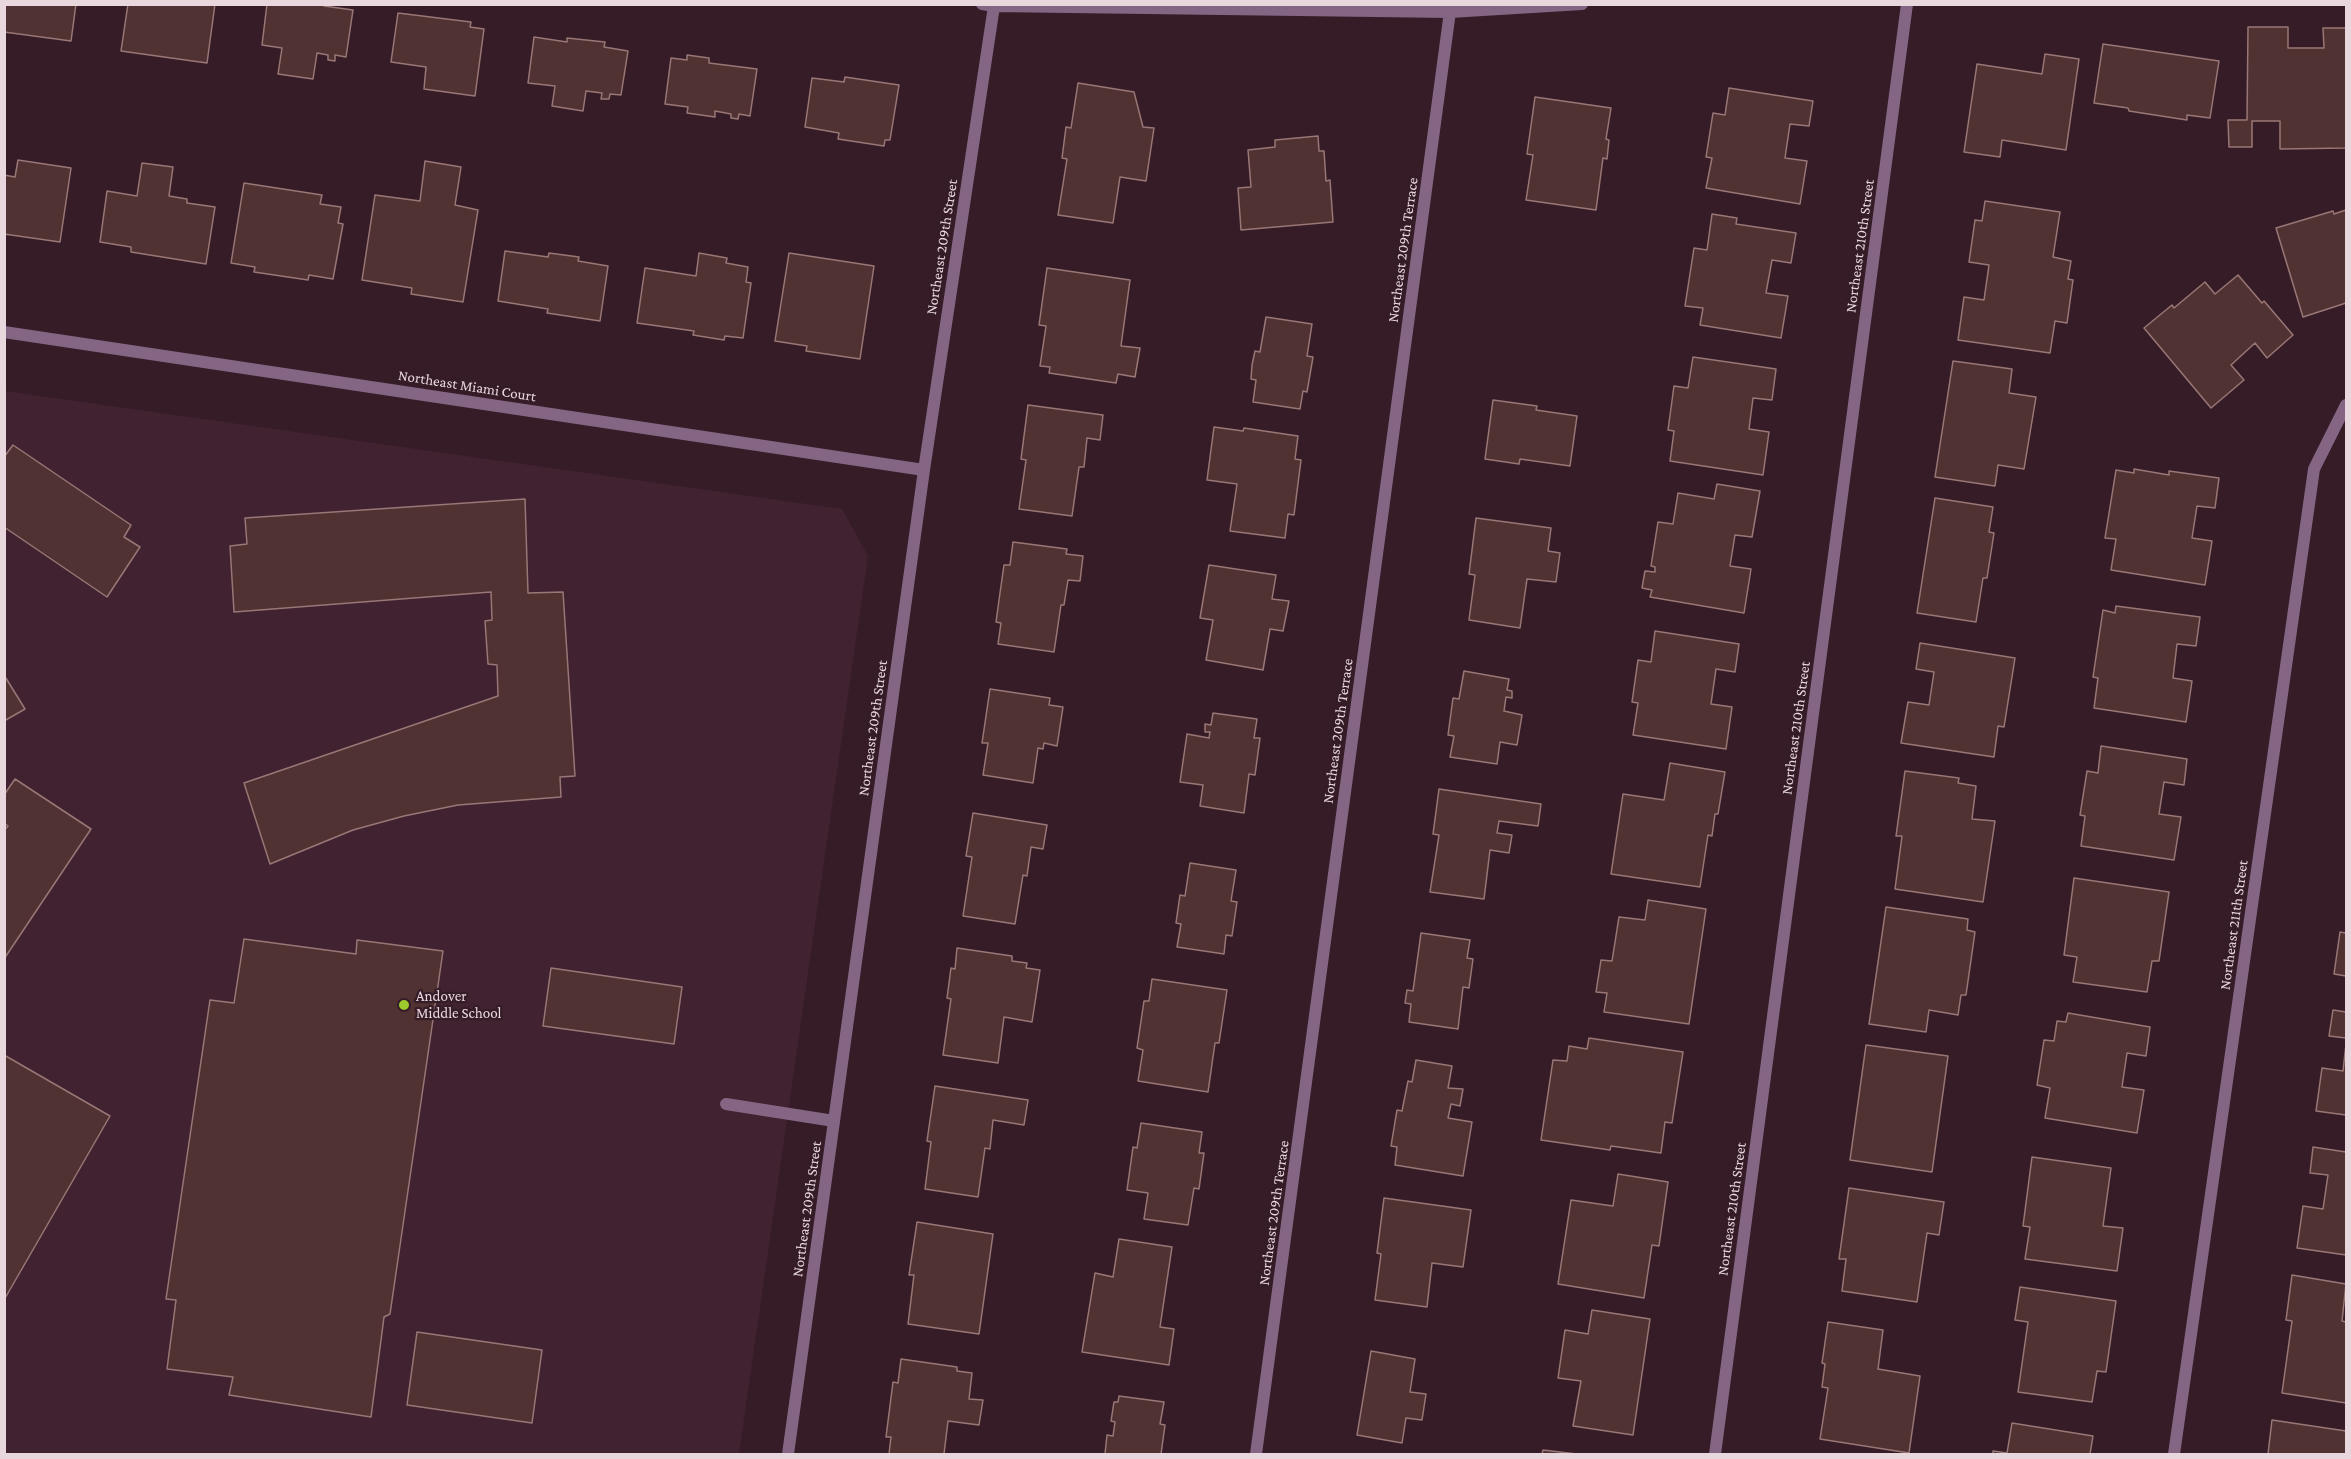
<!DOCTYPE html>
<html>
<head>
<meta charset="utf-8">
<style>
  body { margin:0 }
  #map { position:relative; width:2351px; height:1459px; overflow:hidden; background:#351c27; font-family:"Crimson Pro",serif }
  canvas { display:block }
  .frame { position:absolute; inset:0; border:6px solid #e9d7de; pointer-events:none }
</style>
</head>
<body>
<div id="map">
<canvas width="2351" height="1459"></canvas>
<div class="frame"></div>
</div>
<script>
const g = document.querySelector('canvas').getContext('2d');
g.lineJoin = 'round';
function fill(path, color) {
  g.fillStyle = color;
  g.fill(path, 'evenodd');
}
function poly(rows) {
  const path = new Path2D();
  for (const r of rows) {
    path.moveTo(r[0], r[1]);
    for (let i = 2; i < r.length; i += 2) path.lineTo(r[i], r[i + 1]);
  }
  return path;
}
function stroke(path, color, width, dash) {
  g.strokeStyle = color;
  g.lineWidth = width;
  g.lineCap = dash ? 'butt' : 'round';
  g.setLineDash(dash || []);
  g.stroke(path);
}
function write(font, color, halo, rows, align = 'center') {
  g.font = font + ' "Crimson Pro",serif';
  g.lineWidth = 4.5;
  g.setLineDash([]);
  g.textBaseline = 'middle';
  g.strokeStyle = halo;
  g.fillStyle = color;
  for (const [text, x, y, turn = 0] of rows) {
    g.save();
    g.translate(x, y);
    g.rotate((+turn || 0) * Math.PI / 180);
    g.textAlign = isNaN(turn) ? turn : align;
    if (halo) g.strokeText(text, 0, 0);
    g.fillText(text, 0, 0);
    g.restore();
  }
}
fill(poly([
  [5,391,842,509,868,556,739,1454,5,1454]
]), '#412231');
const building = poly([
  [4,4,76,4,71,41,4,32,4,4],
  [128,4,215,4,207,63,121,51,128,4],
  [267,4,324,4,324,6,353,10,346,57,335,55,335,61,328,60,328,55,317,53,313,79,278,74,282,48,262,45,267,4],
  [398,13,471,22,470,27,484,29,475,96,424,89,426,67,391,62,398,13],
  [2248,27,2288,27,2288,48,2324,48,2323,28,2346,28,2346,148,2280,149,2280,121,2252,121,2252,147,2229,147,2228,120,2247,120,2248,27],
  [534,37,567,42,567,38,605,42,604,47,628,51,621,95,610,94,609,99,601,99,602,93,586,91,583,111,552,106,555,86,528,83,534,37],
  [2103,44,2219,61,2210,118,2187,115,2187,120,2129,111,2128,108,2094,103,2103,44],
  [2045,54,2079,59,2066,150,2002,140,2000,157,1964,152,1977,64,2042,74,2045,54],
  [687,55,709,58,709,63,757,69,750,116,739,114,738,119,731,118,731,114,715,111,715,117,687,113,688,107,665,104,671,58,687,60,687,55],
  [845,77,899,85,890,140,885,140,884,146,838,139,839,133,805,127,812,78,844,82,845,77],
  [1078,83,1134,92,1143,127,1154,128,1146,181,1120,177,1113,223,1058,215,1067,159,1062,158,1066,127,1071,128,1078,83],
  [1729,88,1813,101,1809,126,1790,124,1785,158,1807,161,1800,204,1706,188,1712,158,1706,157,1713,113,1725,115,1729,88],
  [1535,97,1611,108,1606,139,1609,140,1607,159,1603,158,1596,210,1526,200,1533,155,1527,154,1535,97],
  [1318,136,1319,151,1324,151,1326,181,1330,180,1333,222,1241,230,1238,188,1251,187,1248,150,1275,147,1275,140,1318,136],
  [18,160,71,168,60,242,4,234,4,175,15,177,18,160],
  [425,161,461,167,455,205,478,210,463,302,411,294,412,288,362,280,375,195,420,201,425,161],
  [142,163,173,167,169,196,187,199,187,203,215,207,206,264,131,252,131,247,100,242,107,191,137,196,142,163],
  [244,183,322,195,320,204,341,207,338,223,343,224,333,279,309,275,308,280,254,272,255,267,231,263,244,183],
  [1985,201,2060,212,2053,257,2071,261,2068,279,2073,280,2067,323,2055,321,2050,353,1958,340,1964,297,1984,300,1989,265,1969,262,1975,220,1982,221,1985,201],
  [2346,210,2346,303,2303,317,2276,228,2333,211,2334,214,2346,210],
  [1712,214,1737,218,1736,224,1796,233,1791,263,1772,260,1766,293,1788,296,1781,338,1700,325,1703,308,1685,306,1694,248,1707,250,1712,214],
  [505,251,548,257,549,253,579,257,578,261,608,266,600,321,547,313,548,309,498,301,505,251],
  [699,253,727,258,726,263,748,267,746,282,751,283,743,338,725,336,724,340,693,335,694,331,637,323,645,268,696,276,699,253],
  [789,253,874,266,860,359,806,351,807,346,775,341,789,253],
  [1047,268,1130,280,1121,346,1140,348,1135,377,1118,374,1116,383,1049,373,1050,367,1040,366,1046,326,1039,325,1047,268],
  [2238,275,2262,303,2264,301,2293,335,2267,358,2255,343,2231,365,2244,380,2211,408,2144,328,2172,305,2174,308,2205,282,2215,294,2238,275],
  [1266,317,1312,324,1307,356,1313,357,1307,392,1303,391,1300,409,1253,402,1256,380,1251,379,1252,365,1255,351,1260,352,1266,317],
  [1693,357,1776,369,1772,400,1753,398,1749,429,1769,432,1763,475,1670,461,1674,431,1668,430,1674,386,1688,388,1693,357],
  [1953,361,2012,369,2009,393,2036,397,2024,469,1998,465,1995,486,1935,477,1953,361],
  [1493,400,1537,406,1536,410,1577,416,1570,466,1520,459,1519,464,1485,459,1493,400],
  [1028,405,1103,415,1100,440,1087,438,1084,467,1079,467,1072,516,1019,509,1026,460,1021,459,1028,405],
  [1214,427,1243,431,1244,428,1298,436,1295,459,1301,460,1294,515,1288,514,1285,538,1230,531,1237,484,1207,480,1214,427],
  [13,445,131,525,124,537,140,547,107,597,4,527,4,457,13,445],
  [2134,469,2169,475,2169,471,2219,478,2215,508,2197,506,2192,538,2212,541,2205,585,2111,570,2116,539,2105,538,2116,470,2134,473,2134,469],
  [1717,484,1760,491,1752,537,1735,535,1730,566,1751,569,1744,613,1650,597,1652,590,1642,588,1645,571,1655,572,1655,567,1651,566,1658,522,1673,524,1678,493,1714,499,1717,484],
  [1935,498,1993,507,1989,532,1994,533,1987,578,1983,578,1976,622,1917,613,1935,498],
  [525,499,528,593,563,592,575,776,560,777,561,797,458,805,404,816,353,830,270,864,244,783,498,696,497,665,488,664,485,621,492,620,491,592,234,612,230,546,247,544,245,518,525,499],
  [1476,518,1551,528,1548,551,1560,553,1556,582,1527,579,1520,628,1469,620,1475,575,1469,574,1476,518],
  [1013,542,1067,549,1066,554,1083,556,1080,581,1068,580,1064,605,1061,605,1054,652,998,644,1001,623,996,622,1000,593,1004,565,1010,565,1013,542],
  [1209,565,1276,575,1272,599,1289,601,1283,631,1270,629,1263,670,1206,660,1213,620,1200,618,1209,565],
  [2116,606,2200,617,2196,646,2177,644,2173,678,2192,681,2186,722,2094,708,2098,678,2093,677,2103,610,2115,613,2116,606],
  [1655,631,1739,644,1735,672,1716,669,1711,704,1732,707,1726,749,1633,735,1638,703,1632,702,1638,660,1651,662,1655,631],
  [1920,643,2015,658,2004,727,1998,726,1994,757,1901,743,1908,702,1929,705,1934,672,1916,669,1920,643],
  [1464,671,1509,679,1507,690,1512,691,1512,698,1506,697,1504,711,1522,715,1517,745,1500,742,1497,764,1450,757,1454,736,1448,735,1453,698,1459,699,1464,671],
  [4,675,25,709,4,721,4,675],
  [990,689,1050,698,1049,705,1063,707,1057,746,1044,743,1043,749,1038,748,1033,783,983,775,988,743,982,743,990,689],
  [1213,713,1257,719,1254,738,1260,738,1255,775,1249,774,1244,813,1200,806,1203,785,1180,782,1187,734,1209,738,1210,732,1205,732,1205,724,1211,725,1213,713],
  [2101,746,2187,759,2184,785,2164,782,2159,814,2181,817,2174,860,2081,846,2085,816,2080,815,2087,771,2098,773,2101,746],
  [1670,763,1725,772,1718,814,1715,814,1712,836,1708,835,1700,887,1611,874,1623,794,1664,800,1670,763],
  [1905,771,1959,778,1958,783,1976,786,1972,819,1995,821,1983,902,1895,889,1902,836,1896,836,1905,771],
  [15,779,91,829,4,959,4,831,8,826,4,823,4,795,15,779],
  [1439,789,1541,804,1538,826,1499,821,1497,833,1512,835,1509,853,1490,850,1484,899,1430,892,1439,835,1433,834,1439,789],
  [973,813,1047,825,1043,849,1031,847,1027,876,1023,875,1015,924,963,916,972,857,966,856,973,813],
  [1190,863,1236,870,1231,901,1237,902,1232,936,1226,935,1224,954,1177,947,1181,924,1176,923,1180,895,1185,896,1190,863],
  [2074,878,2169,892,2159,961,2152,961,2147,992,2073,982,2077,957,2064,955,2074,878],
  [1648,900,1706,909,1689,1024,1604,1012,1607,993,1596,992,1601,960,1612,961,1619,917,1645,920,1648,900],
  [1886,907,1968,919,1967,930,1975,932,1966,995,1961,995,1958,1015,1929,1010,1926,1032,1869,1024,1886,907],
  [2340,932,2346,933,2346,976,2334,974,2340,932],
  [1421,933,1470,940,1467,958,1473,959,1469,988,1463,987,1458,1029,1409,1022,1411,1004,1405,1003,1407,990,1413,991,1421,933],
  [244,939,356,954,357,940,443,951,390,1314,384,1317,371,1417,229,1395,233,1377,167,1369,176,1300,166,1299,210,1000,234,1003,244,939],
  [957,948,1012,956,1012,961,1027,963,1026,968,1040,970,1032,1022,1004,1017,998,1063,943,1055,951,999,947,998,951,968,955,969,957,948],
  [551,968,682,987,674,1044,543,1026,551,968],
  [1152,979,1227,990,1219,1043,1215,1043,1208,1092,1138,1081,1143,1050,1137,1048,1144,1001,1149,1001,1152,979],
  [2333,1010,2346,1012,2346,1038,2329,1036,2333,1010],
  [2068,1013,2150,1027,2146,1056,2127,1053,2122,1087,2144,1090,2137,1133,2045,1118,2050,1088,2037,1085,2044,1040,2054,1041,2057,1021,2066,1022,2068,1013],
  [1589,1038,1683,1052,1672,1123,1665,1122,1661,1153,1611,1146,1610,1150,1541,1140,1553,1060,1567,1061,1569,1046,1587,1049,1589,1038],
  [2346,1044,2346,1115,2316,1111,2322,1068,2343,1071,2346,1044],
  [1866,1045,1948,1056,1932,1172,1850,1160,1866,1045],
  [4,1055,110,1116,4,1300,4,1055],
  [1416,1060,1452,1066,1448,1088,1463,1089,1460,1106,1451,1104,1448,1118,1472,1122,1463,1176,1395,1165,1397,1147,1391,1146,1397,1110,1402,1111,1408,1081,1412,1082,1416,1060],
  [935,1086,1028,1100,1024,1125,993,1120,990,1149,985,1148,978,1197,925,1189,931,1142,927,1141,935,1086],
  [1141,1123,1202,1132,1199,1153,1204,1153,1199,1189,1194,1188,1188,1225,1144,1219,1148,1193,1127,1190,1133,1147,1137,1148,1141,1123],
  [2313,1147,2346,1152,2346,1255,2297,1248,2303,1206,2323,1209,2328,1175,2310,1173,2313,1147],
  [2032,1157,2111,1168,2103,1226,2123,1228,2117,1271,2025,1259,2030,1227,2023,1226,2032,1157],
  [1618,1174,1668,1182,1659,1246,1652,1245,1644,1298,1558,1284,1571,1200,1613,1206,1618,1174],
  [1849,1188,1944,1202,1939,1235,1927,1233,1917,1302,1842,1291,1846,1259,1839,1259,1849,1188],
  [1384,1198,1471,1210,1463,1267,1432,1263,1427,1307,1375,1300,1381,1254,1377,1253,1384,1198],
  [917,1222,993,1234,979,1334,908,1324,914,1275,909,1275,917,1222],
  [1119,1239,1172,1247,1160,1327,1174,1329,1169,1365,1082,1352,1095,1273,1113,1277,1119,1239],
  [2292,1275,2346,1284,2342,1321,2346,1322,2346,1403,2282,1393,2292,1321,2286,1320,2292,1275],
  [2020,1287,2116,1301,2106,1372,2097,1371,2092,1402,2018,1392,2028,1322,2015,1320,2020,1287],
  [1592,1310,1650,1319,1633,1435,1573,1426,1581,1381,1558,1378,1565,1330,1588,1334,1592,1310],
  [1828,1322,1883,1330,1878,1369,1920,1376,1909,1453,1820,1439,1828,1388,1822,1387,1825,1364,1822,1363,1828,1322],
  [417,1332,542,1350,532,1423,407,1405,417,1332],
  [1371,1351,1415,1359,1410,1392,1426,1394,1422,1420,1406,1418,1402,1443,1357,1435,1371,1351],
  [901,1359,957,1367,957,1371,972,1373,969,1399,983,1400,979,1425,948,1421,944,1454,889,1454,891,1437,886,1437,893,1382,898,1383,901,1359],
  [1119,1396,1164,1402,1160,1424,1165,1425,1161,1454,1105,1454,1107,1435,1113,1436,1115,1422,1111,1421,1114,1402,1118,1402,1119,1396],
  [2272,1420,2346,1431,2346,1454,2268,1454,2272,1420],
  [2012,1423,2093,1436,2090,1454,1993,1454,1993,1451,2007,1453,2012,1423],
  [1543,1450,1577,1454,1542,1454,1543,1450]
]);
fill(building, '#503232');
stroke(building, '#997776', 1.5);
stroke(poly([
  [726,1104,834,1121]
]), '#846684', 12);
stroke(poly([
  [982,4,994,6,1450,12,1582,4],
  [4,332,924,470],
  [788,1454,924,470,994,6],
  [1256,1454,1451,4],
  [1715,1454,1907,4],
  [2174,1454,2314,469,2346,405]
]), '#846684', 12);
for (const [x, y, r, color] of [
  [404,1005,6,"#9eca2e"]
]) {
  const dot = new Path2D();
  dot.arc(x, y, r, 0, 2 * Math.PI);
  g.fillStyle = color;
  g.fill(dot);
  stroke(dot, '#351c27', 2);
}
write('15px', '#e9d7de', '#351c27', [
  ["Northeast 210th Street",1860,246,-82],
  ["Northeast 209th Street",942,247,-81],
  ["Northeast 209th Terrace",1403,250,-82],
  ["Northeast Miami Court",467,386,9],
  ["Northeast 209th Street",873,728,-82],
  ["Northeast 210th Street",1796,728,-82],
  ["Northeast 209th Terrace",1338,731,-82],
  ["Northeast 211th Street",2234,925,-82],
  ["Northeast 209th Street",807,1209,-82],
  ["Northeast 210th Street",1732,1209,-82],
  ["Northeast 209th Terrace",1274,1213,-82]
]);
write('15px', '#e9d7de', '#351c27', [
  ["Andover",416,996],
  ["Middle School",416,1013]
], 'left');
</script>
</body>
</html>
